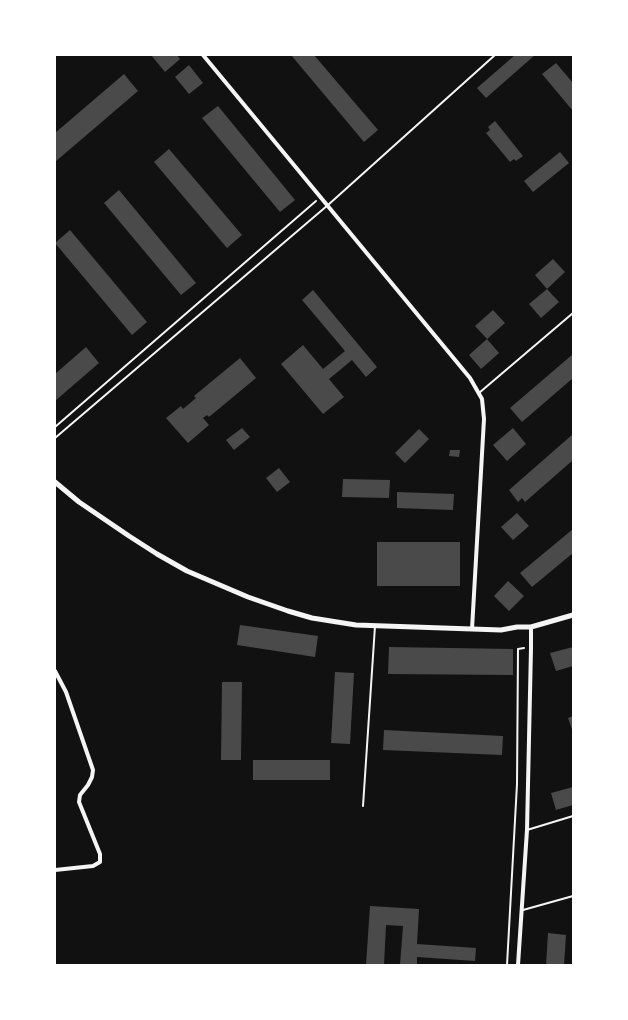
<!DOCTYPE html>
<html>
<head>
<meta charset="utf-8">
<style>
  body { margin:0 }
  #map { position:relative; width:628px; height:1020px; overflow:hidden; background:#111; font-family:Barlow,sans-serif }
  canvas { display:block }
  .frame { position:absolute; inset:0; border:56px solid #fff; pointer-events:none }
</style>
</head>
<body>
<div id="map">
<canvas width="628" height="1020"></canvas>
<div class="frame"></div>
</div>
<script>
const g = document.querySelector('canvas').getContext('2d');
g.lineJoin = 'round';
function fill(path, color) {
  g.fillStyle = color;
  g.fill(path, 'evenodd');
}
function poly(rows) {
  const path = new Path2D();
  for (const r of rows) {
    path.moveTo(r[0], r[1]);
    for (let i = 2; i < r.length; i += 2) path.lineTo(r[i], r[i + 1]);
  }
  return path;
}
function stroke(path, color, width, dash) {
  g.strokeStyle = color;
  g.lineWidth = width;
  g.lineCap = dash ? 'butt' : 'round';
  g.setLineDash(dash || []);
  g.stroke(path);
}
fill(poly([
  [151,55,177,55,180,59,165,72],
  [291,55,314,55,378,130,364,142],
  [515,55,535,55,486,98,477,88],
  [556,63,573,83,573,111,542,74],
  [189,65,203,83,189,94,175,77],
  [124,74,138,91,55,162,55,133],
  [218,106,295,200,280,212,202,118],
  [495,121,523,156,516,161,514,159,510,162,486,133,490,130,488,127],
  [169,149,242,235,227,248,154,162],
  [560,152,569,163,533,192,524,181],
  [119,190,196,283,181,295,104,203],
  [70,230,147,322,132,335,55,243],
  [553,259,565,272,547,289,559,302,541,318,529,304,547,289,535,275],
  [313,290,377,367,366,377,352,360,329,379,344,397,323,414,281,364,303,345,323,369,345,351,302,300],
  [493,310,505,323,487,339,475,326],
  [487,339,499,353,481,369,469,355],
  [86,347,99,363,55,401,55,374],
  [573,354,573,378,522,422,510,408],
  [240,358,256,378,209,417,207,415,203,418,209,425,188,443,166,418,181,406,183,409,196,398,194,396],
  [242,428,250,437,234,450,226,440],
  [513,428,526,444,507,461,493,445],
  [419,429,429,439,405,463,395,453],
  [573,434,573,460,525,502,522,498,518,502,509,490],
  [450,450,460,450,459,457,449,456],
  [279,468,290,482,277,492,266,478],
  [343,479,390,480,389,498,342,497],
  [397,492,454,494,453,510,397,508],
  [517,513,529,526,513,540,501,527],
  [573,529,573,553,532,587,520,573],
  [377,542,460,542,460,586,377,586],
  [508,581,524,596,509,611,494,596],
  [240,625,318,636,315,657,237,645],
  [389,647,513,649,513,675,388,674],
  [573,647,573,666,556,671,550,653],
  [335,672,354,673,350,744,331,743],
  [222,682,242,682,241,760,221,760],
  [573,716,573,732,568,718],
  [384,730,503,736,502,755,383,750],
  [253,760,330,760,330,780,253,780],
  [573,787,573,805,556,810,551,793],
  [370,906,419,909,417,944,476,948,475,961,417,957,417,965,400,965,403,926,386,925,384,965,366,965],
  [548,933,566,935,564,965,546,965]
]), '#4a4a4a');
stroke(poly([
  [55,427,316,201],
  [507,965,517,784,518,649,524,648]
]), '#f5f5f5', 2);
stroke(poly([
  [479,393,573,313],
  [55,438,328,205,495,55],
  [363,806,375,626],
  [527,830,573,816],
  [523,910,573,896]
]), '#f5f5f5', 2);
stroke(poly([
  [203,55,470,378,482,399,484,419,472,629],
  [55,671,66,692,93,770,92,777,88,785,80,795,79,802,100,854,100,862,93,866,55,870],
  [518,965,527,830,531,648,531,627]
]), '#f5f5f5', 4);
stroke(poly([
  [55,482,79,502,129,536,157,554,187,571,248,597,288,611,312,618,356,625,501,630,517,627,531,627,573,615]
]), '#f5f5f5', 5);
</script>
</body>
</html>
